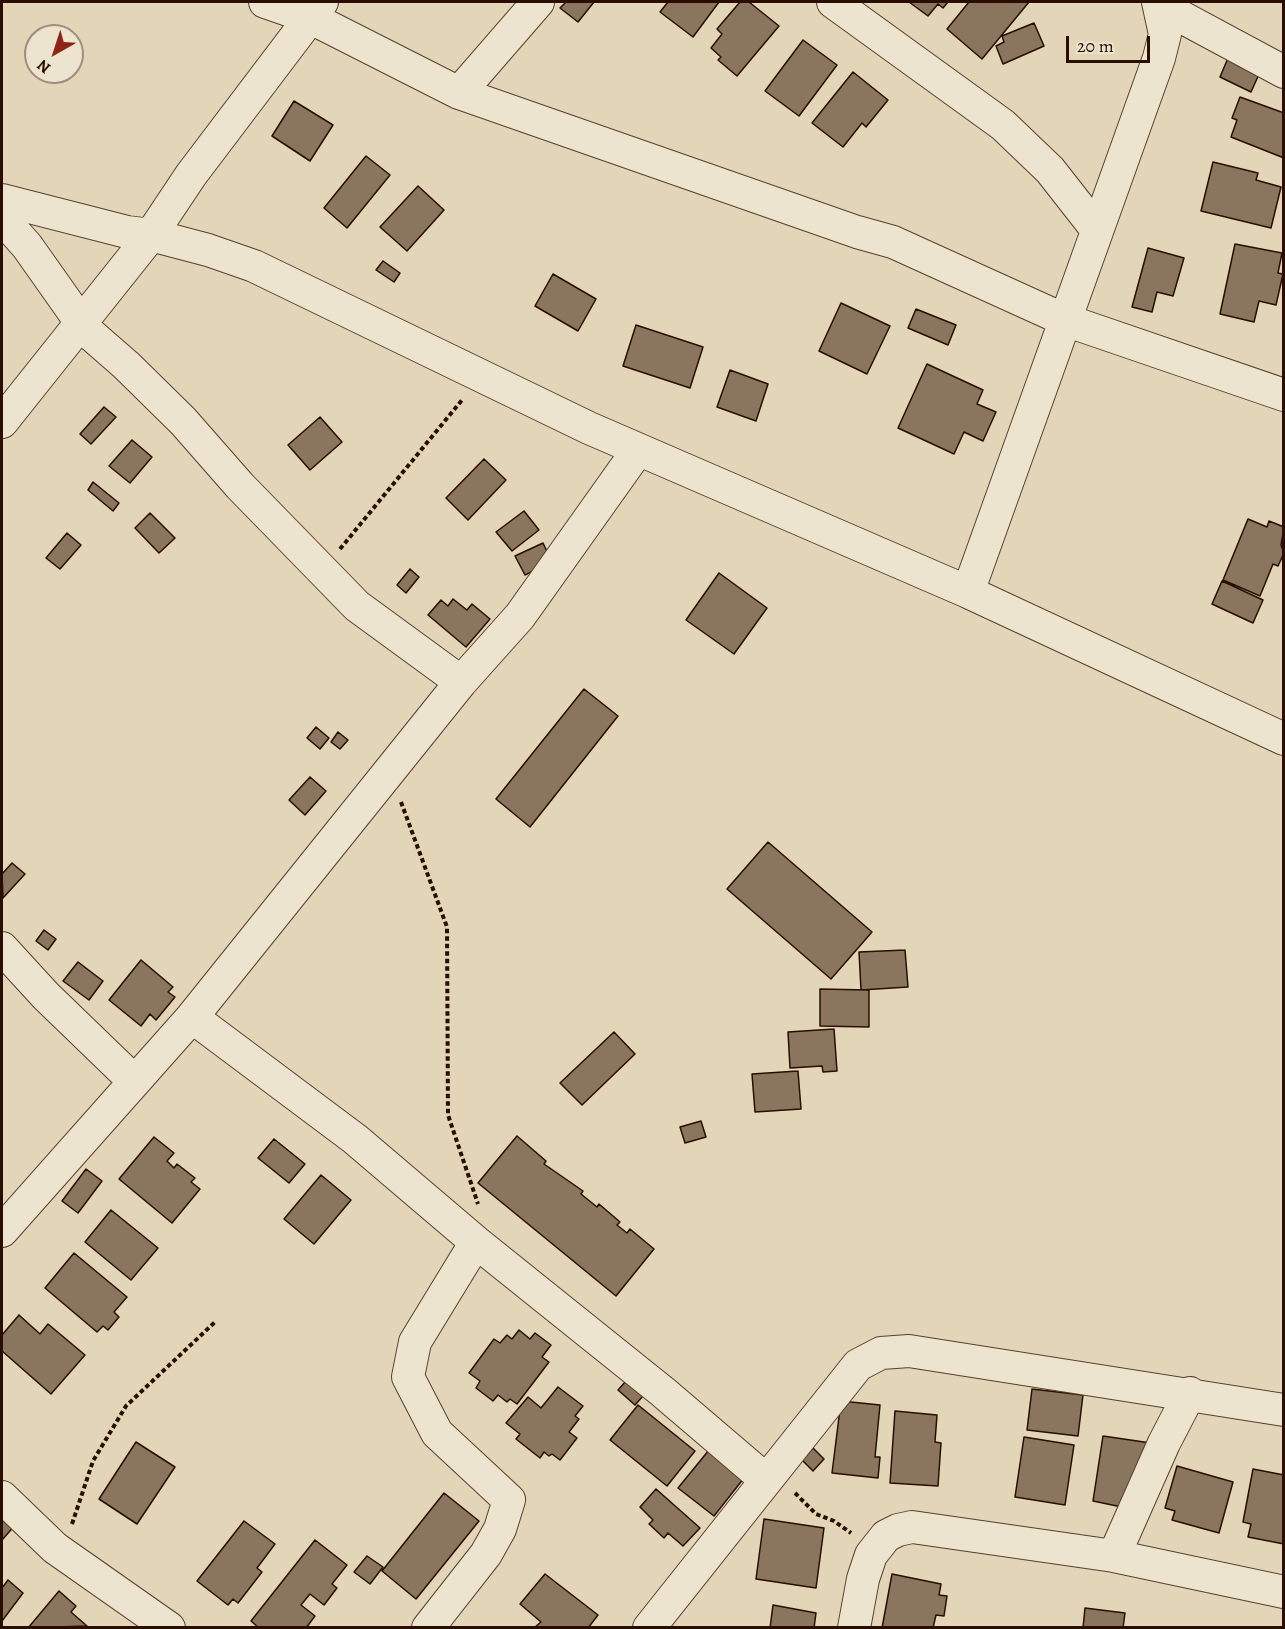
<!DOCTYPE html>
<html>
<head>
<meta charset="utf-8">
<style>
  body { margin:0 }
  #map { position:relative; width:1285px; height:1629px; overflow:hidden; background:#e3d5b7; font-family:Alegreya,serif }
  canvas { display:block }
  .frame { position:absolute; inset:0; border:3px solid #290e00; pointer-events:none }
  .north { position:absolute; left:24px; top:24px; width:60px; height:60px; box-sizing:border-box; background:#ede4d0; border:2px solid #9f8e7d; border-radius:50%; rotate:219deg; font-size:16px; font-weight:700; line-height:24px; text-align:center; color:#290e00 }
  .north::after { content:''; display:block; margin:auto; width:21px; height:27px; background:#8f2418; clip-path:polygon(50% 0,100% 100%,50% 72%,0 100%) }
  .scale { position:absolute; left:1066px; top:36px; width:84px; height:27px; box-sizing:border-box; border:3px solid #290e00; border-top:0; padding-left:8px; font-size:18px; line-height:21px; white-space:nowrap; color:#290e00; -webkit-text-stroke:4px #ede4d0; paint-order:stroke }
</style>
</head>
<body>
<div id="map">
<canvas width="1285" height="1629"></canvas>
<div class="frame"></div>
<div class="north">N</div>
<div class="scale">20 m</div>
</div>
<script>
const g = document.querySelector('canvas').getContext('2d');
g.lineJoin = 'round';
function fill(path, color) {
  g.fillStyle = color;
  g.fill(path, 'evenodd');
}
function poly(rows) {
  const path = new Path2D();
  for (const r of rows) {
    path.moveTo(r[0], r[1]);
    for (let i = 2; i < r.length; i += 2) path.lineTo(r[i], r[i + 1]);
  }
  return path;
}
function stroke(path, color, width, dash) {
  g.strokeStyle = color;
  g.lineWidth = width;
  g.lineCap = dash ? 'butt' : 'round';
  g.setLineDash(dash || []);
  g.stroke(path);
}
const building = poly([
  [566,2,594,2,578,22,560,8,566,2],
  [668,2,719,2,693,37,660,12,668,2],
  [740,2,749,2,779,26,737,76,718,60,721,57,711,48,722,34,717,29,740,2],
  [909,2,948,2,943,8,938,4,928,16,909,2],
  [969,2,1029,2,982,59,947,29,969,2],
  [1034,23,1044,46,1003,64,996,46,1004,42,1002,36,1034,23],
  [803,40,837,65,799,116,765,91,803,40],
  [1228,58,1260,72,1251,92,1220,77,1228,58],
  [853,72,888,100,866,127,862,123,843,147,812,123,853,72],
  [1240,97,1284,113,1284,158,1231,137,1237,120,1232,118,1240,97],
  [294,101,333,125,310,161,272,136,294,101],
  [366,156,390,175,347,228,324,208,366,156],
  [1213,162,1258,173,1256,180,1281,187,1271,228,1201,211,1213,162],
  [418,186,444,210,407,251,380,227,418,186],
  [1235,244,1282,253,1278,273,1283,274,1276,305,1259,301,1254,322,1220,314,1235,244],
  [1148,248,1184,258,1173,296,1157,292,1152,312,1132,307,1148,248],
  [383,261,400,273,394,282,376,270,383,261],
  [553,274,596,299,578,331,535,306,553,274],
  [841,303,890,326,867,374,819,351,841,303],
  [916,309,956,325,948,345,908,328,916,309],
  [636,325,703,347,690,388,623,366,636,325],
  [927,364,983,390,977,404,996,412,983,441,964,432,954,454,898,428,927,364],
  [730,370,768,384,756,421,717,407,730,370],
  [104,407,116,417,91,444,80,434,104,407],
  [320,417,342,442,310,470,288,445,320,417],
  [132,440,152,457,130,483,109,466,132,440],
  [484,459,506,480,468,520,446,498,484,459],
  [93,482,119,503,113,511,88,490,93,482],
  [524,511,539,530,512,551,496,532,524,511],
  [150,513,175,538,159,553,135,528,150,513],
  [1248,519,1267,527,1269,521,1284,527,1281,545,1284,553,1278,566,1273,564,1260,596,1223,580,1248,519],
  [67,533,81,545,60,569,46,558,67,533],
  [543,543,552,562,525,575,515,556,543,543],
  [410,569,419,577,406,593,397,585,410,569],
  [719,573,767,608,734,654,686,620,719,573],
  [1222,581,1263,600,1253,623,1212,604,1222,581],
  [453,599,467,610,472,604,490,619,466,647,428,615,441,600,448,606,453,599],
  [584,689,618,716,530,827,496,799,584,689],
  [316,727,329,738,320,749,307,738,316,727],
  [338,732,348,740,340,749,331,742,338,732],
  [310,777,326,791,305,815,289,800,310,777],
  [768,842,872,932,831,979,727,889,768,842],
  [12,863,25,874,3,898,2,874,12,863],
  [44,930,56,939,48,950,36,941,44,930],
  [905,950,908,987,861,990,859,952,905,950],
  [141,960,173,987,168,992,175,997,156,1020,150,1014,141,1026,109,1000,141,960],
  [78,962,103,981,89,1000,63,981,78,962],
  [820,989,869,990,869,1027,820,1026,820,989],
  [834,1029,837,1071,823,1072,822,1066,790,1068,788,1032,834,1029],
  [614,1032,635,1054,582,1105,560,1083,614,1032],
  [798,1071,801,1109,755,1112,752,1074,798,1071],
  [701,1121,706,1137,685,1143,680,1127,701,1121],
  [517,1136,546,1161,544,1164,583,1191,581,1194,597,1207,599,1204,620,1222,617,1225,627,1233,630,1229,654,1249,616,1296,478,1183,517,1136],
  [154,1137,174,1153,167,1161,174,1168,177,1164,195,1178,191,1182,200,1189,172,1223,119,1179,154,1137],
  [274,1139,305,1164,289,1183,258,1158,274,1139],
  [86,1169,102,1181,78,1213,62,1201,86,1169],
  [321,1175,351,1200,314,1244,284,1219,321,1175],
  [111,1210,158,1248,131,1280,85,1242,111,1210],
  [74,1253,127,1297,114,1312,119,1317,108,1330,103,1326,97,1332,45,1288,74,1253],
  [19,1315,40,1334,48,1324,85,1355,51,1394,2,1351,2,1335,19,1315],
  [519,1330,530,1339,535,1333,551,1345,542,1357,549,1362,517,1404,510,1399,507,1402,498,1395,493,1401,476,1388,480,1381,469,1373,494,1339,500,1343,507,1335,512,1339,519,1330],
  [626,1381,643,1396,635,1405,618,1390,626,1381],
  [558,1387,583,1406,575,1416,579,1419,569,1432,577,1438,560,1460,552,1454,549,1456,544,1452,540,1458,516,1439,520,1434,506,1423,528,1397,541,1408,558,1387],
  [1032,1389,1083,1395,1078,1436,1027,1430,1032,1389],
  [841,1401,880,1405,875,1457,880,1457,878,1478,832,1473,841,1401],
  [638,1405,695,1451,667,1486,610,1440,638,1405],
  [895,1411,937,1415,935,1442,941,1443,938,1486,890,1483,895,1411],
  [1103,1436,1151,1443,1141,1511,1093,1501,1103,1436],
  [1024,1437,1074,1445,1065,1505,1015,1497,1024,1437],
  [136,1442,175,1467,137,1524,99,1499,136,1442],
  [813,1448,824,1459,813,1471,802,1460,813,1448],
  [709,1450,744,1478,714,1516,678,1488,709,1450],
  [1177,1466,1233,1482,1219,1533,1172,1520,1175,1511,1165,1508,1177,1466],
  [1253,1469,1284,1475,1284,1544,1248,1537,1251,1524,1243,1522,1253,1469],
  [656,1489,700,1528,683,1546,668,1533,664,1538,649,1524,653,1520,640,1507,656,1489],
  [444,1493,479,1521,416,1599,382,1571,444,1493],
  [2,1509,17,1523,2,1540,2,1509],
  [764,1519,824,1528,816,1588,756,1579,764,1519],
  [244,1521,275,1544,257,1568,262,1572,238,1603,233,1599,228,1605,197,1581,244,1521],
  [315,1540,347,1565,332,1584,337,1588,324,1605,310,1594,301,1605,315,1616,306,1628,259,1628,251,1621,315,1540],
  [367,1556,383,1567,370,1584,354,1572,367,1556],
  [545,1574,598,1615,588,1628,535,1627,541,1622,520,1604,545,1574],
  [892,1574,941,1584,939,1595,947,1596,944,1616,936,1615,933,1628,882,1628,892,1574],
  [8,1580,23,1593,2,1621,2,1588,8,1580],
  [59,1591,76,1606,71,1612,87,1626,28,1628,59,1591],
  [773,1605,816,1613,814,1628,770,1628,773,1605],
  [1085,1608,1125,1613,1123,1628,1083,1628,1085,1608]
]);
fill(building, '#8a755f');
stroke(building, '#290e00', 1.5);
const street = poly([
  [265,2,311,18,459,93,857,232,893,242,1065,320,1284,395],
  [833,2,1003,125,1050,170,1097,230],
  [1161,6,1284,72],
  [459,93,538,2],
  [2,200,127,232,151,235,208,250,254,266,589,428,968,592,1284,739],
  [2,218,27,246,87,331,126,365,183,421,240,486,357,606,461,682],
  [2,422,151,235,191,175,322,2],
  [968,592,1159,58,1165,34,1158,2],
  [2,948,46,996,134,1081],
  [192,1017,355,1139,476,1242,663,1392,766,1480],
  [2,1231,192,1017,461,682,520,616,638,450],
  [2,1497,55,1548,169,1628],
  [1114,1556,1164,1443,1190,1393],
  [428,1628,486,1554,500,1529,509,1500,437,1433,408,1377,415,1342,476,1242],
  [649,1628,858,1365,881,1353,909,1351,1284,1410],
  [854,1628,863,1579,871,1555,886,1536,898,1530,912,1527,1114,1556,1284,1592]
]);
stroke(street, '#58402e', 34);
stroke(poly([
  [340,549,462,400],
  [401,802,447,927,448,1115,478,1204],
  [795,1493,816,1514,834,1521,851,1533],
  [72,1524,93,1461,126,1406,215,1322]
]), '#290e00', 4, [4.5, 3]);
stroke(street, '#ede4d0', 32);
</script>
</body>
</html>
